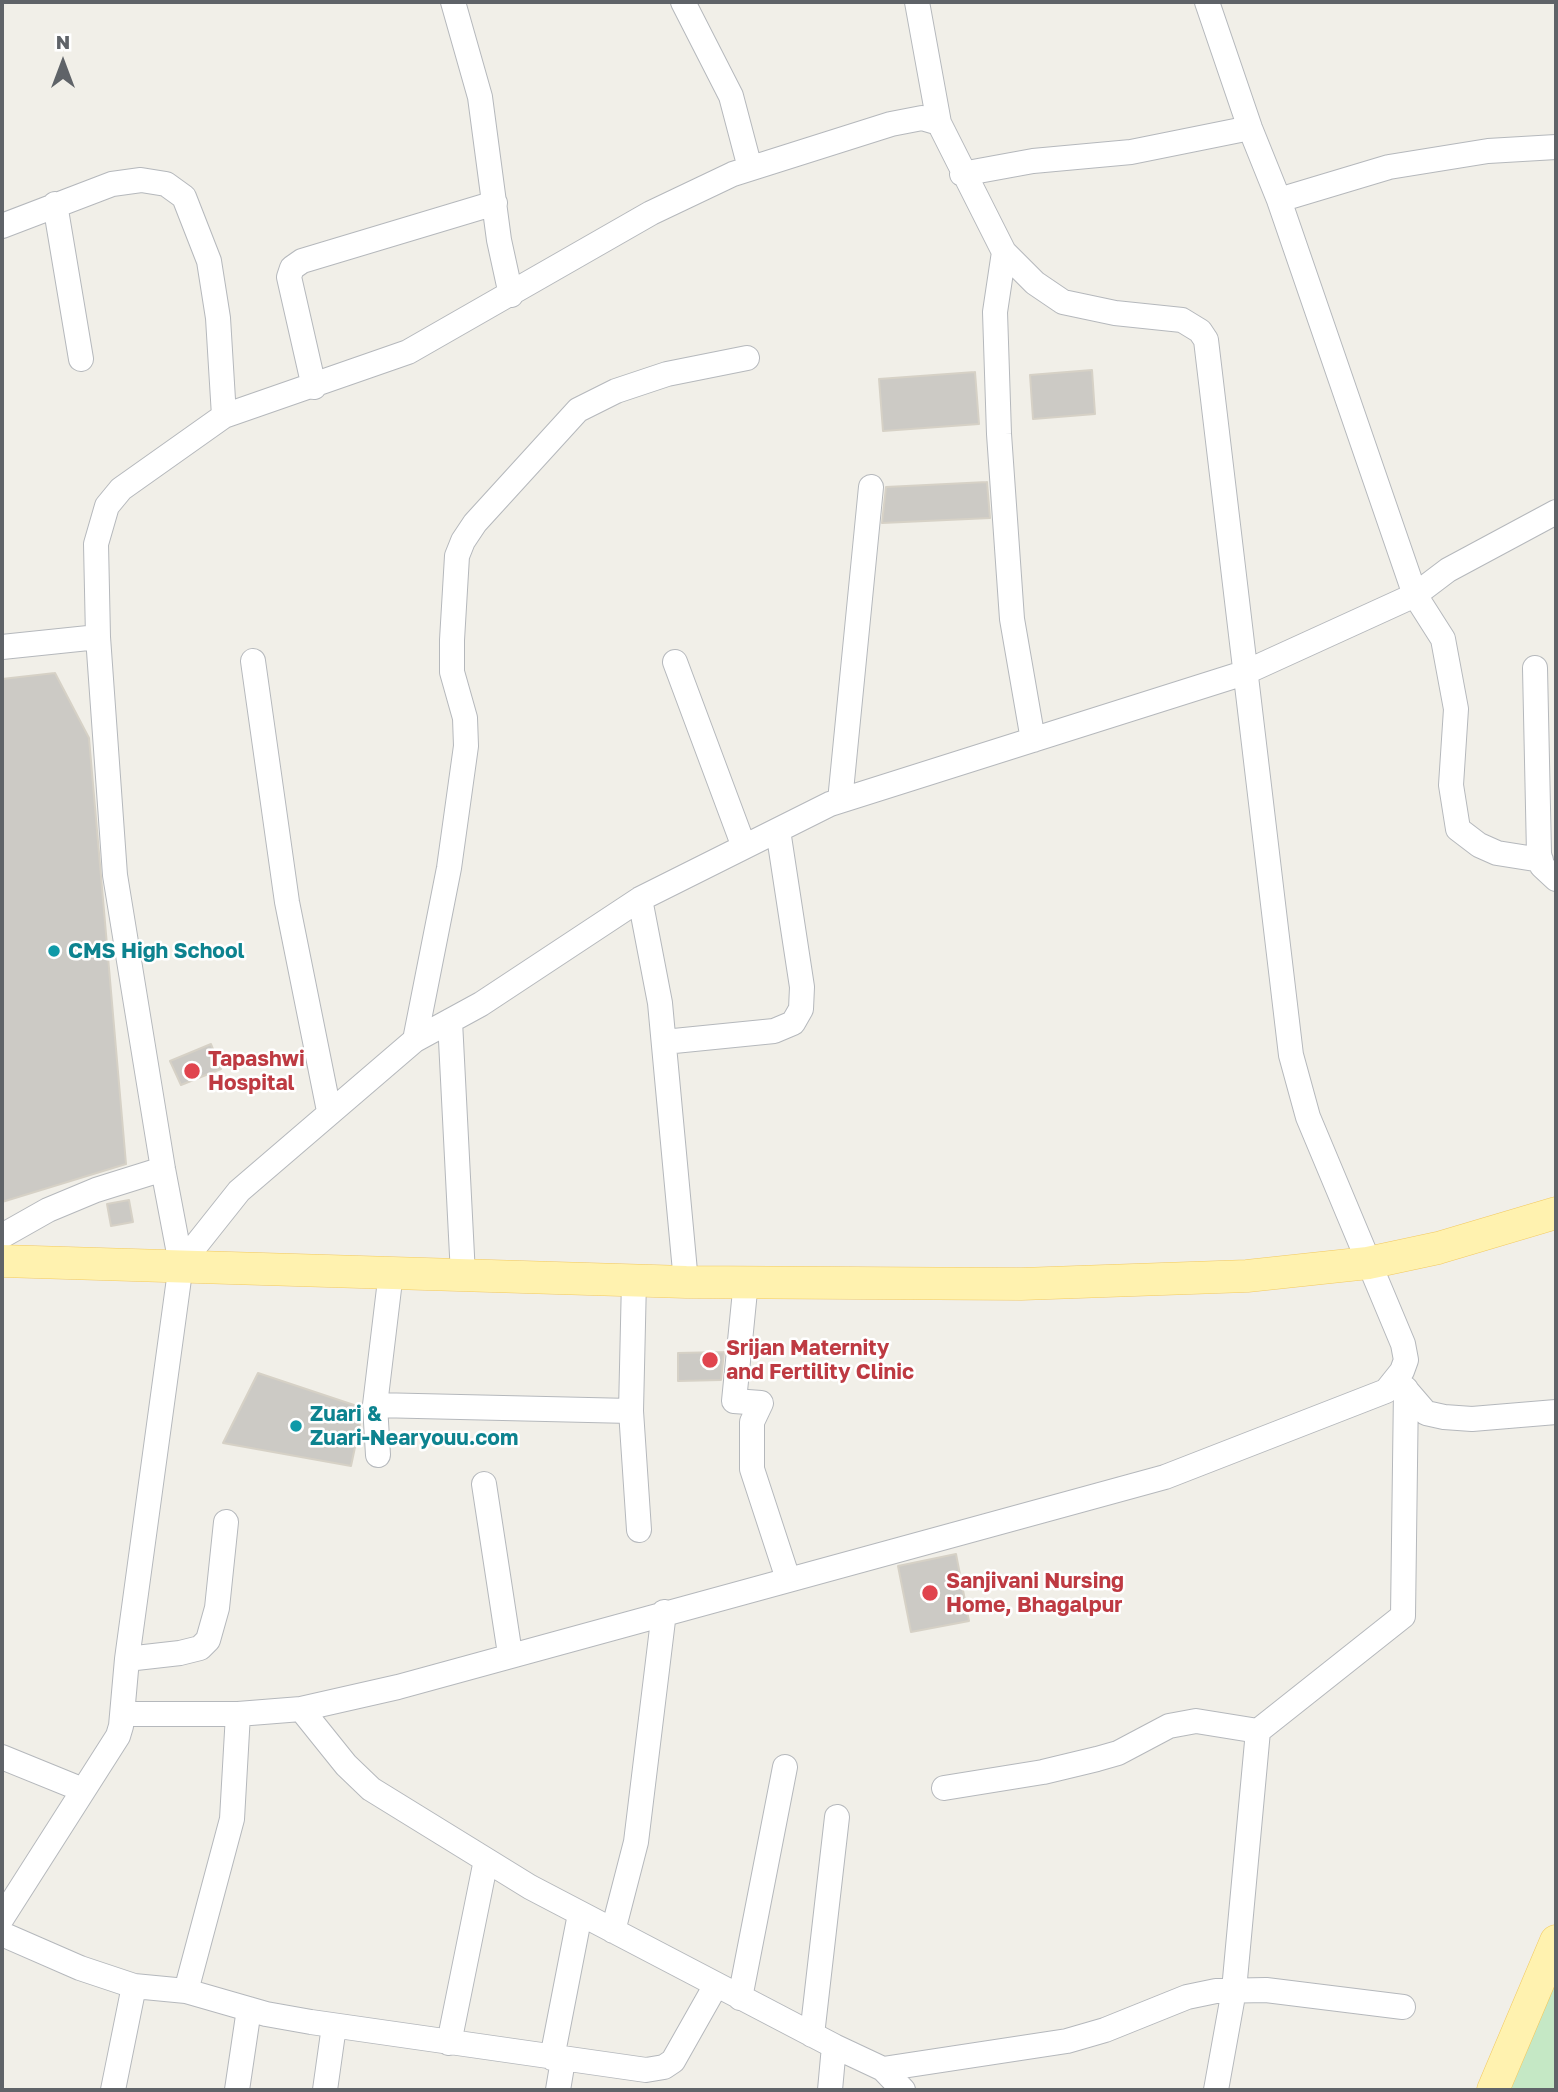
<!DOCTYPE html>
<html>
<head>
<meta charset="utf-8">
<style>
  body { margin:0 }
  #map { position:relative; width:1558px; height:2092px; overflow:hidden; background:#f1efe8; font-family:"Golos Text",sans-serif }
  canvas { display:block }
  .frame { position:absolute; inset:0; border:4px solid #5f6368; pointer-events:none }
  .north { position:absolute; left:28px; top:28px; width:70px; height:70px; -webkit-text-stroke:5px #fff; paint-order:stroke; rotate:0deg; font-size:19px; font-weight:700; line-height:28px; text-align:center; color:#5f6368 }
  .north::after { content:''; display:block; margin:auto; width:24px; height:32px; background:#5f6368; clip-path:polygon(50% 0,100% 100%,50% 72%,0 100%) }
</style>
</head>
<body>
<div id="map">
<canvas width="1558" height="2092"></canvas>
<div class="frame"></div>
<div class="north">N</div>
</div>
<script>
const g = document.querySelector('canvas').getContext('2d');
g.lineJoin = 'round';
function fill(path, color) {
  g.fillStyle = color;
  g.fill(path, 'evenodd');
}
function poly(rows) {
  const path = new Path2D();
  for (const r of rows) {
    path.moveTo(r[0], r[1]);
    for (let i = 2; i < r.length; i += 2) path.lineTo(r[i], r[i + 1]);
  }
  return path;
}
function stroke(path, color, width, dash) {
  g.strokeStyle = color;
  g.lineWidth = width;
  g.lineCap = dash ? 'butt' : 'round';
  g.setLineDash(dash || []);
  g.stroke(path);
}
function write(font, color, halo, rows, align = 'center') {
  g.font = font + ' "Golos Text",sans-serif';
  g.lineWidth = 5;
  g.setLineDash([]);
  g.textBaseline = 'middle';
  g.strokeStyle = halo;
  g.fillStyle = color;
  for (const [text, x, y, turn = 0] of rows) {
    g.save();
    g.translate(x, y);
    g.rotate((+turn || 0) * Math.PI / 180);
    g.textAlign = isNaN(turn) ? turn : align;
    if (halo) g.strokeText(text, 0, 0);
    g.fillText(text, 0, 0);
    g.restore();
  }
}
fill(poly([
  [1556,1941,1556,2090,1493,2090]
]), '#c5e8c5');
const building = poly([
  [1092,370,1095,414,1033,419,1030,375,1092,370],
  [975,372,979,424,883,431,879,379,975,372],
  [987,482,990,518,882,523,886,487,987,482],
  [55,673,89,738,126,1164,2,1202,2,679,55,673],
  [211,1044,221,1069,181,1085,170,1061,211,1044],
  [129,1200,133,1222,111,1226,107,1204,129,1200],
  [724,1352,721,1380,678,1381,678,1353,724,1352],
  [258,1373,360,1407,361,1419,351,1466,223,1443,258,1373],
  [956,1554,969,1621,911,1632,898,1566,956,1554]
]);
fill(building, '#cccac5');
stroke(building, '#d6d1c6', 2);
const minor = poly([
  [453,2,480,97,499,240,511,295],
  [683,2,731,96,750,168],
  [917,2,939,123],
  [1207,2,1250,128,1279,200,1415,595,1443,639,1456,709,1451,785,1458,829,1479,845,1497,853,1541,860],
  [962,174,1033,161,1131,152,1250,128],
  [1279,200,1389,167,1488,151,1556,147],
  [55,204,81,359],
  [2,226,112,184,141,180,166,184,184,197,209,261,218,318,224,416],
  [1004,252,995,312,999,434,1012,619,1033,740],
  [314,387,289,277,292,268,302,261,495,203],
  [98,637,96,544,107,506,121,489,224,416,408,352,651,213,733,174,891,124,922,118,939,123,1004,252,1035,283,1063,302,1115,313,1182,320,1200,331,1206,340,1291,1055,1308,1117,1403,1344,1406,1360,1402,1371,1386,1391,1165,1477,398,1687,301,1709,238,1714,123,1714],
  [2,647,98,637,115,875,163,1169,181,1264,127,1659,121,1726,118,1736,2,1918],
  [253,661,287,902,329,1111],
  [675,662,744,847],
  [1535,668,1539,854,1542,866,1556,879],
  [840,801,871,487],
  [640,899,660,1003,686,1282],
  [450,1021,463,1275],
  [415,1040,449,868,466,746,465,718,452,672,452,640,457,556,463,541,475,523,578,410,616,391,667,374,747,358],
  [664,1042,774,1031,793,1023,801,1009,802,987,778,830],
  [2,1236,48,1210,96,1190,163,1169],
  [181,1264,239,1191,415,1040,481,1004,640,899,830,804,1244,673,1415,595,1448,570,1556,512],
  [634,1280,631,1411,639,1530],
  [746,1281,734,1401,761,1403,752,1422,752,1469,788,1579],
  [1401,1384,1426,1413,1444,1417,1472,1419,1556,1412],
  [375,1405,631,1411],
  [378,1455,375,1405,391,1272],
  [484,1484,510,1654],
  [127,1659,180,1653,200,1648,208,1640,217,1608,226,1522],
  [301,1709,346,1765,371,1789,530,1887,834,2046,830,2090],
  [2,1757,83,1790],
  [944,1788,1043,1772,1097,1759,1118,1753,1169,1726,1196,1721,1258,1731],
  [613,1931,636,1842,664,1612],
  [2,1934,80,1968,134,1986,186,1991,266,2014,311,2022,646,2070,664,2067,673,2061,716,1985],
  [186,1991,232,1819,238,1714],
  [740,1998,785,1767],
  [812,2035,837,1817],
  [449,2043,486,1860],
  [834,2046,883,2069,903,2090],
  [552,2058,580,1914],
  [883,2069,1067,2041,1105,2030,1187,1997,1216,1991,1266,1990,1403,2007],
  [113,2090,134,1986],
  [237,2090,249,2009],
  [325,2090,334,2026],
  [558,2090,563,2060],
  [1216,2090,1234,1990,1258,1731,1403,1616,1406,1389]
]);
const major = poly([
  [2,1261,686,1282,1021,1284,1247,1276,1368,1263,1438,1248,1556,1213],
  [1493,2090,1556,1941]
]);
stroke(minor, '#b5b8bc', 26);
stroke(major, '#f2c960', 33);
stroke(minor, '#fff', 24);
stroke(major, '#fff2af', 32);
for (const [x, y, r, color] of [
  [54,951,7,"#0f9aa8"],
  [192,1071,9,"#e0444e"],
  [710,1360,9,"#e0444e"],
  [296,1426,7,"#0f9aa8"],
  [930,1593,9,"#e0444e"]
]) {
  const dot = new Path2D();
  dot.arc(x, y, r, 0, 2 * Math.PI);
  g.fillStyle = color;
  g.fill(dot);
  stroke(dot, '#fff', 2.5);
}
write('bold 21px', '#0d838f', '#fff', [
  ["CMS High School",68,951],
  ["Zuari &",310,1414],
  ["Zuari-Nearyouu.com",310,1438]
], 'left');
write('bold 21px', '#be3a42', '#fff', [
  ["Tapashwi",208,1059],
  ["Hospital",208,1083],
  ["Srijan Maternity",726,1348],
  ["and Fertility Clinic",726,1372],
  ["Sanjivani Nursing",946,1581],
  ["Home, Bhagalpur",946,1605]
], 'left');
</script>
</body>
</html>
